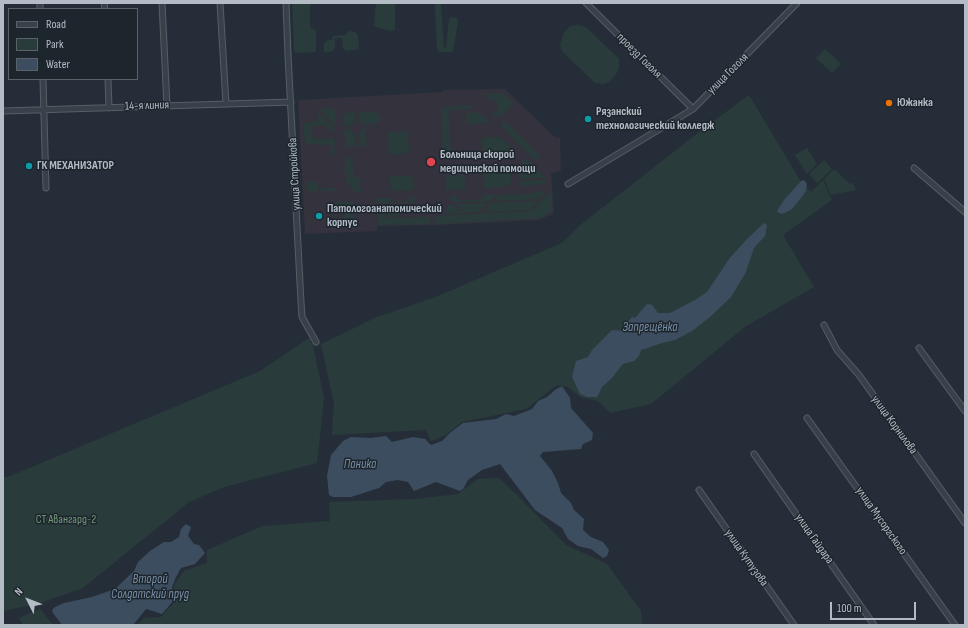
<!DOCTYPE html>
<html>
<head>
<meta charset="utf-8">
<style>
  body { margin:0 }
  #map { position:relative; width:968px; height:628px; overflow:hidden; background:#252e38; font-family:"Sofia Sans Condensed",sans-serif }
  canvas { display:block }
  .frame { position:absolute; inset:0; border:4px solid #b3bbc4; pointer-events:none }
  .legend { position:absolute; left:8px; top:8px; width:130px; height:72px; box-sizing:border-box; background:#1d252d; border:1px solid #596169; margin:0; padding:5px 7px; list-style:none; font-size:12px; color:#b3bbc4 }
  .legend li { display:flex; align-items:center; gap:8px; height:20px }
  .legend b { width:20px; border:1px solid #596169 }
  .north { position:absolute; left:8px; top:580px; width:40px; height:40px; -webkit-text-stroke:3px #1d252d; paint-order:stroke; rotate:312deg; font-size:11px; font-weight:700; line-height:16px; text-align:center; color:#b3bbc4 }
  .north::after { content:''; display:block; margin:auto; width:14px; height:18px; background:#b3bbc4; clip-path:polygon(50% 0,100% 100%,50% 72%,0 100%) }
  .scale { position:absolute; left:830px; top:602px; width:86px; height:18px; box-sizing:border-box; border:2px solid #b3bbc4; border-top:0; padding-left:5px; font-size:12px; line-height:14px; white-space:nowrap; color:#b3bbc4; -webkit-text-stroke:3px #1d252d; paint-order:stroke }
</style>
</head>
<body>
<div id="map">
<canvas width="968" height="628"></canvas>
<div class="frame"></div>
<ul class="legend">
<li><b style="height:5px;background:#384049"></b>Road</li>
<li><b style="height:11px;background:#293c3b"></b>Park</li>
<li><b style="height:11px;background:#3c4d5f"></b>Water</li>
</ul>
<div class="north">N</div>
<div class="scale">100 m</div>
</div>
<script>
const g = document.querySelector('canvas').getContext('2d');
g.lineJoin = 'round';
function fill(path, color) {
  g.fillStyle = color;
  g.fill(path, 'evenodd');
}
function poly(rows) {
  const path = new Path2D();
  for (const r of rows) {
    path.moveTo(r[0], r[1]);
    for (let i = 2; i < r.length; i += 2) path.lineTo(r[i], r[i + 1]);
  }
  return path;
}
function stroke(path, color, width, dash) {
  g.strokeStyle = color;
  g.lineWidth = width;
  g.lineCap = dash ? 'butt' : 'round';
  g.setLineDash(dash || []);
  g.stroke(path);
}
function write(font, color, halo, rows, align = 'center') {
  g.font = font + ' "Sofia Sans Condensed",sans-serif';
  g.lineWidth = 3;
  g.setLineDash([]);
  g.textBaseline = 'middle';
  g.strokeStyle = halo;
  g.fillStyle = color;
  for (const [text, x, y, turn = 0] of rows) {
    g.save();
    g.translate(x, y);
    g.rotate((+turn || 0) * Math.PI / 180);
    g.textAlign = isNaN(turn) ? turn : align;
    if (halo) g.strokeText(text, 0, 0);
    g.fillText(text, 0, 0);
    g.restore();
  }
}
fill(poly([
  [505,89,556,138,560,138,561,171,551,173,554,211,553,214,538,220,437,225,377,226,377,231,305,234,298,100,443,92,443,90]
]), '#33323d');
fill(poly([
  [292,3,310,3,310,27,312,29,315,29,316,32,316,49,315,52,296,53,294,51],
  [376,3,395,3,395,30,390,31,374,26],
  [435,3,441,3,444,49,446,48,449,19,452,17,457,18,458,22,453,52,439,52,437,49],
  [577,25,583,26,587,28,619,59,619,66,617,73,610,81,604,84,595,83,562,51,560,45,564,33,570,26],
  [349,31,355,32,358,35,359,49,346,51,343,48,342,38,335,38,335,48,333,51,325,53,324,51,324,43,328,40,332,40,333,36,345,35],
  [825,49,841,64,832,73,816,58],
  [488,93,504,93,514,103,501,116,496,118,491,115,491,113,498,112,496,100,489,100],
  [749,95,801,182,811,192,823,180,832,200,783,235,814,287,746,326,651,404,610,413,598,401,580,397,568,387,557,385,526,409,462,422,446,435,431,441,426,430,332,435,334,403,321,344,375,318,438,296,562,243,579,226,703,129],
  [470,105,472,106,471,109,449,110,451,154,442,154,441,108],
  [319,108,331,108,335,111,335,127],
  [317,111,334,129,331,132,328,130,326,125,312,126,312,139,333,138,336,143,334,143,335,154,332,154,331,145,305,144,303,123,318,122],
  [375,111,380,117,380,123,363,125,359,121,358,113],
  [355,112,356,121,351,124,351,126,344,127,343,115,345,113],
  [478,112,489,121,488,123,468,124,466,123,466,114,468,113],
  [503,122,506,122,539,155,539,159,534,159,502,127,501,124],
  [380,126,380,127,367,128,365,130,367,144,363,147,359,146,359,133,363,130,363,128],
  [344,129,351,129,351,131,355,134,356,147,347,147,345,146],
  [408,131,409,153,389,155,387,132],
  [500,137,510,146,510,153,483,152,482,138],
  [807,148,817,164,807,174,795,155],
  [353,157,354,175,345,175,345,158],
  [527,159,546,178,519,179,519,176,523,173,522,161],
  [824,160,832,169,817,183,809,174],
  [511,169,511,181,506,187,484,188,483,171],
  [834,169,850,184,853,183,856,190,831,195,824,179],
  [446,175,465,175,465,189,446,190],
  [390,176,412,176,414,190,391,191],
  [346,177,360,177,361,192,357,193,345,181],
  [545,180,546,184,524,186,521,185,519,183,519,181],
  [306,182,318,182,318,189,336,188,335,191,307,191],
  [547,191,539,199,494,201,499,195,530,194,534,192],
  [550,192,552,192,552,212,539,218,436,224,436,216,531,211],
  [484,195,496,195,490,201,454,202,448,197,456,196,459,200,480,200],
  [410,197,418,197,412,203,376,203,376,198,391,198,394,202,407,202],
  [538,201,530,210,483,212,491,203],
  [334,202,354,202,354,222,345,223,344,221,343,207,335,207],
  [487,203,478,212,467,213,456,204],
  [410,205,400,215,388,216,379,206],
  [447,205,453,205,463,213,446,214],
  [377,208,388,218,430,217,430,224,378,225],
  [309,338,313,346,324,398,317,463,224,487,189,502,83,588,37,604,3,611,3,477,8,477,260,371],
  [499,478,515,493,566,545,607,564,641,611,642,625,137,625,144,618,161,617,175,601,174,585,184,571,207,563,207,550,263,526,330,521,329,502,415,499,458,494,478,479],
  [40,609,53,625,23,625,19,618]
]), '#293c3b');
fill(poly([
  [804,180,807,184,806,191,798,202,791,210,782,214,779,213,777,211,784,200,801,181],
  [764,223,767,225,765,236,754,248,745,274,731,297,710,317,692,331,675,340,662,343,641,350,639,356,634,361,623,364,611,379,602,387,597,397,587,397,580,394,572,377,576,361,588,357,592,350,612,330,623,331,628,327,627,323,632,317,635,318,647,304,652,305,658,313,670,313,695,300,707,292,729,259,747,239],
  [562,386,570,398,571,408,593,433,592,440,583,444,581,449,543,452,540,456,552,471,558,483,561,493,571,503,574,510,584,519,583,530,591,537,603,542,609,550,607,556,603,558,591,549,578,546,568,539,562,528,535,510,500,464,482,470,468,480,463,489,460,491,436,482,414,491,408,482,398,480,386,482,379,488,351,497,333,497,329,495,327,476,331,455,343,441,351,437,371,438,386,436,392,442,413,437,425,439,431,445,442,441,451,432,463,423,496,419,506,414,514,416,532,409,538,401,547,397,555,390],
  [186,524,191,527,188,536,194,544,199,545,205,553,195,564,181,568,176,577,172,587,174,600,162,614,146,609,133,625,62,625,53,613,52,610,55,607,64,603,92,597,115,589,134,571,138,562,150,551,164,542,171,542,179,537,181,529]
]), '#3c4d5f');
const street = poly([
  [40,3,40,9],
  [104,3,105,9],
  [162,3,167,106],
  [220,3,226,104],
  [286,3,288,55,301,302,302,317,316,342],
  [586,3,693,109],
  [43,79,46,188],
  [108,79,109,108],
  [3,111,291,102],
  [914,168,965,212],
  [568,184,693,109,797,3],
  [824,325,837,350,859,375,965,523],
  [919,348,965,411],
  [807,418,955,625],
  [754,454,874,625],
  [699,490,794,625]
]);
stroke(street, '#565e66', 7);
stroke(street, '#384049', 5);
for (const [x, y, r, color] of [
  [889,103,4,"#e8710a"],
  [588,119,4,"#0f9aa8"],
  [431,162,5,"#e0444e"],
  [29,166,4,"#0f9aa8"],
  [319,216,4,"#0f9aa8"]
]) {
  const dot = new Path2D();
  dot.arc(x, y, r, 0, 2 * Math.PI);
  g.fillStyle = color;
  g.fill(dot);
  stroke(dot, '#1d252d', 1.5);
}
write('12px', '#b3bbc4', '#1d252d', [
  ["проезд Гоголя",639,56,45],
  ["улица Гоголя",728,74,-45],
  ["14-я линия",147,106,-2],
  ["улица Стройкова",295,174,-93],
  ["улица Корнилова",894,425,54],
  ["улица Мусоргского",881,521,55],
  ["улица Гайдара",814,539,55],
  ["улица Кутузова",746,558,55]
]);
write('bold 12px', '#b3bbc4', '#1d252d', [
  ["Южанка",897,103],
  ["Рязанский",596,112],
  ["технологический колледж",596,126],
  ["Больница скорой",440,155],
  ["медицинской помощи",440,169],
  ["ГК МЕХАНИЗАТОР",37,166],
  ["Патологоанатомический",327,209],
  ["корпус",327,223]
], 'left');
write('12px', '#74987a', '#1d252d', [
  ["СТ Авангард-2",66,520]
]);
write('italic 13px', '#778ea5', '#1d252d', [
  ["Запрещёнка",650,328],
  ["Паника",360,465],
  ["Второй",150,580],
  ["Солдатский пруд",150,595]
]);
</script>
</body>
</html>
